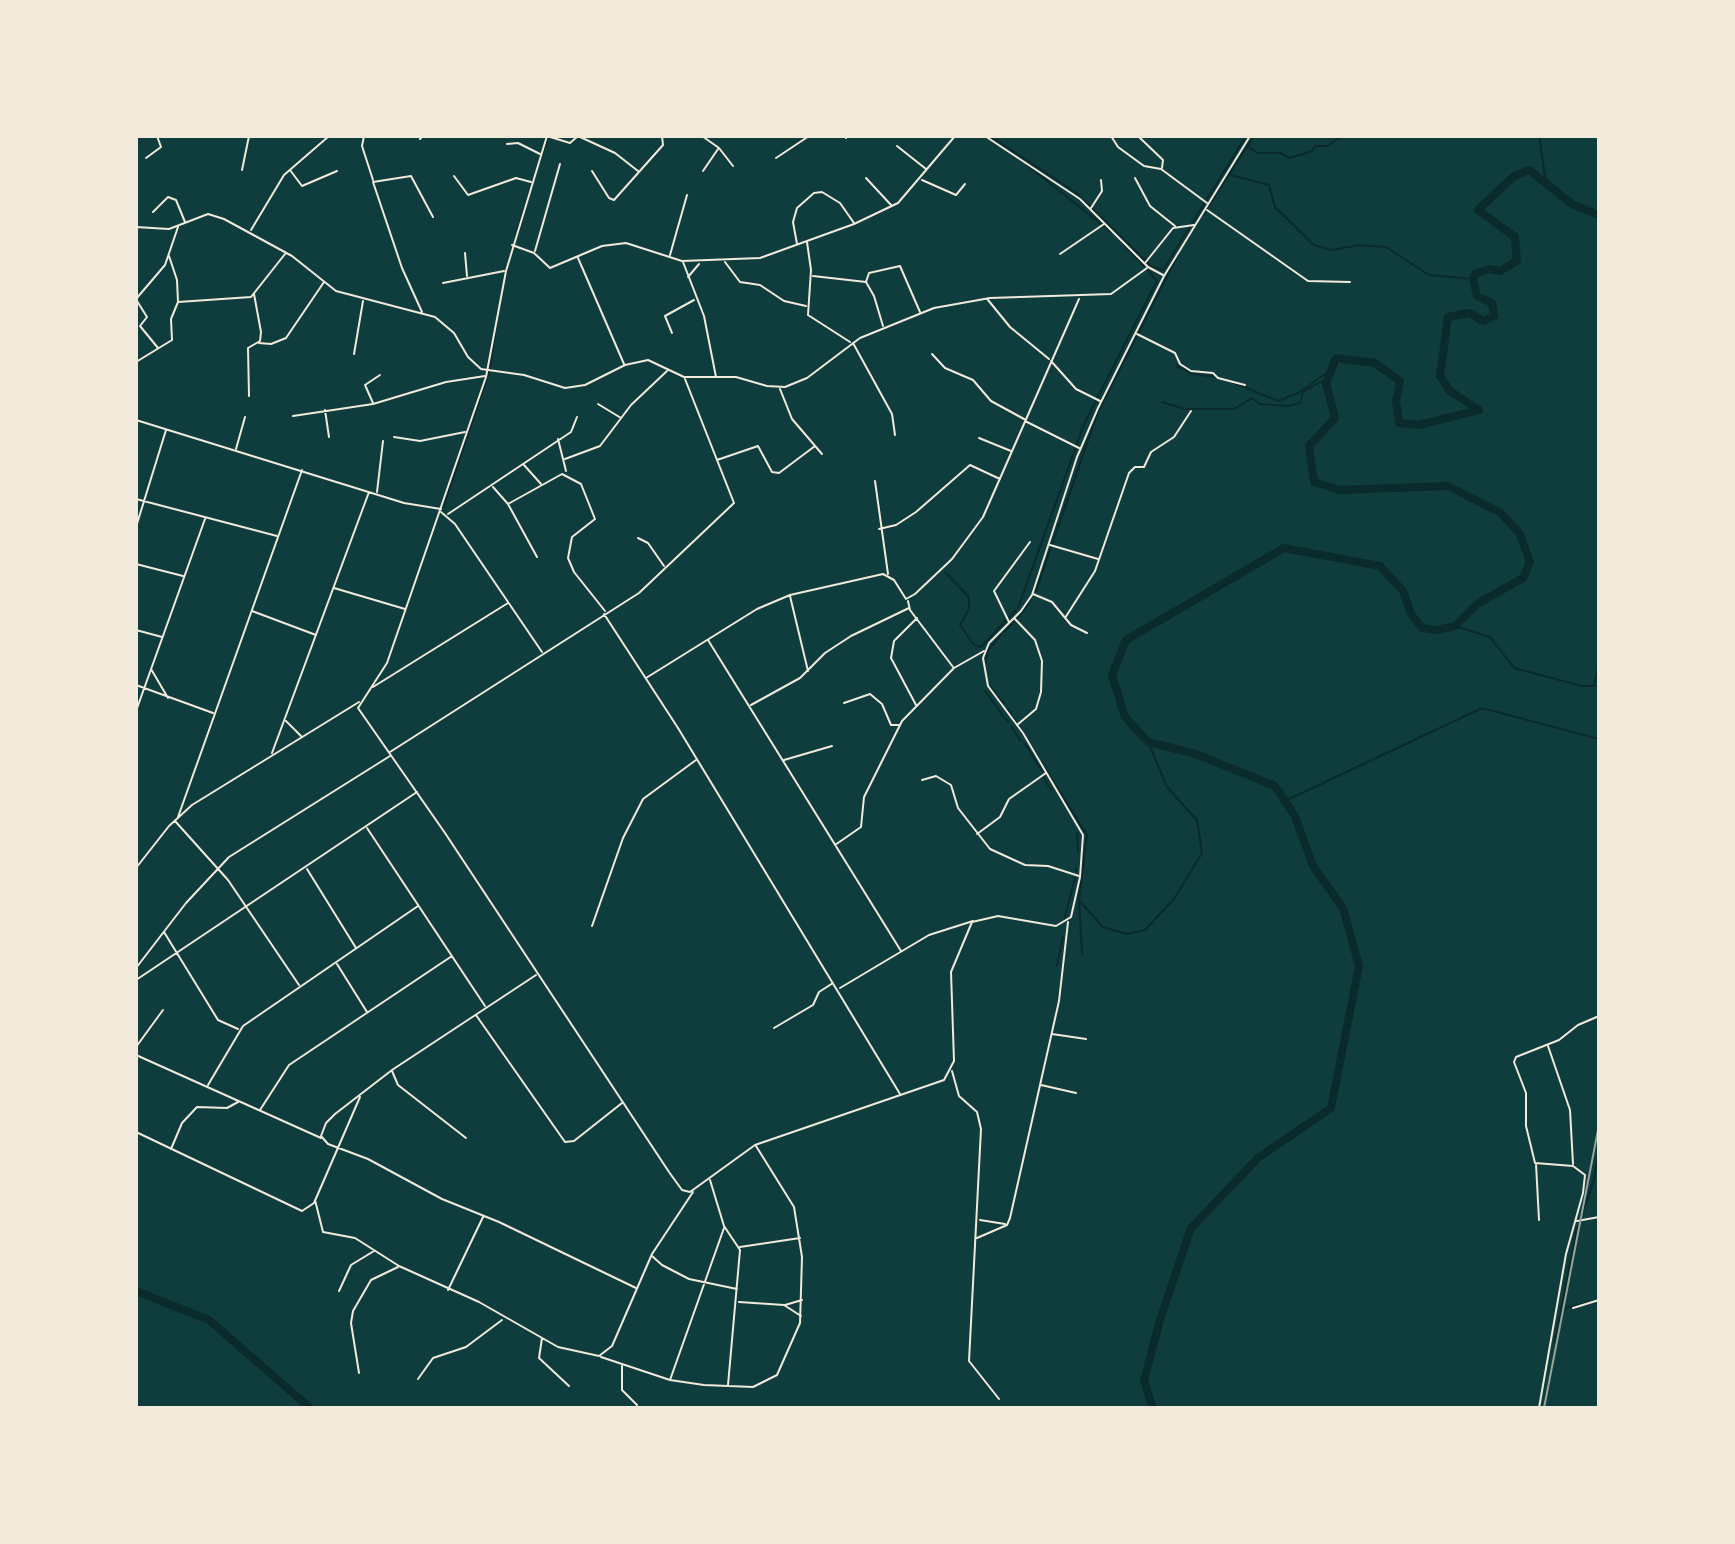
<!DOCTYPE html>
<style>
body{margin:0}
#map{position:relative;width:1735px;height:1544px;overflow:hidden;background:#0f3d3e;font-family:"Fira Sans",sans-serif}
canvas{display:block}
.frame{position:absolute;inset:0;border:138px solid #f1e9da;pointer-events:none}
</style>
<div id="map">
<canvas width="1735" height="1544"></canvas>
<div class="frame"></div>
</div>
<script>
const c = document.querySelector('canvas').getContext('2d');
c.lineJoin = 'round';
const shape = rows => new Path2D(rows.map(r => 'M' + r).join(''));
function stroke(path, color, width, dash) { c.strokeStyle = color; c.lineWidth = width; c.lineCap = dash ? 'butt' : 'round'; c.setLineDash(dash || []); c.stroke(path); }
stroke(shape([
 [990,136,1075,192,1151,266,1163,270,1246,136],
 [1539,136,1546,183],
 [1248,147,1258,153,1280,153,1290,158,1312,151,1315,146,1327,146,1342,136],
 [540,162,548,137],
 [1027,165,1110,231],
 [1231,175,1269,185,1275,207,1314,245,1332,250,1359,245,1386,247,1429,275,1473,279],
 [1203,215,1254,136],
 [515,237,530,190],
 [1123,244,1144,266],
 [1176,366,1193,374,1217,377],
 [1234,383,1278,401,1300,392,1329,371],
 [1162,402,1185,409,1234,409,1252,398,1260,404,1288,406,1300,403,1303,392,1320,382,1326,383],
 [443,508,489,372,497,322],
 [945,572,969,597,969,609,960,625,974,645,981,647,1016,610],
 [1036,591,1097,414,1180,251],
 [1018,608,1084,424,1157,281,1147,269],
 [1018,618,1031,600],
 [1455,626,1490,637,1514,668,1582,686,1599,686],
 [1004,632,1014,622],
 [985,664,988,650,1001,635],
 [1594,686,1599,664],
 [991,687,996,695],
 [985,691,1004,717],
 [998,697,1004,703],
 [1008,709,1087,835,1079,900,1082,954],
 [1006,719,1008,722],
 [1011,726,1020,740],
 [1025,744,1042,771],
 [1044,778,1051,790],
 [1285,801,1482,708,1599,739],
 [1077,833,1078,852],
 [1076,871,1076,869],
 [1079,900,1103,927,1127,934,1145,930,1174,899,1202,853,1197,820,1167,787,1148,742],
 [1064,921,1075,878],
 [1057,966,1063,936],
 [1580,1220,1593,1183,1599,1150],
 [1562,1309,1590,1302],
 [1555,1343,1577,1227]
]), '#0a2a2b', 2);
stroke(shape([
 [136,1291,209,1320,310,1408],
 [1153,1408,1144,1381,1160,1320,1191,1228,1258,1158,1331,1108,1359,966,1343,908,1313,866,1295,816,1275,786,1196,754,1148,742,1125,717,1112,675,1126,640,1284,548,1380,566,1403,591,1411,614,1422,628,1437,630,1455,626,1477,604,1523,578,1530,562,1520,534,1501,513,1448,486,1340,490,1314,482,1309,446,1335,418,1326,383,1336,358,1375,363,1400,381,1396,401,1399,423,1419,425,1479,410,1450,391,1440,376,1448,317,1469,313,1483,321,1494,316,1492,303,1477,296,1473,279,1475,274,1489,269,1500,271,1517,261,1515,237,1478,210,1513,177,1529,170,1572,204,1599,215]
]), '#0a2a2b', 8);
stroke(shape([
 [364,136,362,146,373,180],
 [547,136,570,143,578,136,615,153,638,171],
 [702,136,719,148,733,166],
 [1111,136,1118,147,1144,166,1161,169,1207,203],
 [1139,137,1163,160,1162,168],
 [846,138,847,136],
 [420,139,423,136],
 [507,144,518,143,540,154],
 [897,146,926,169],
 [146,158,161,147,157,136],
 [776,158,809,136],
 [242,170,249,136],
 [290,170,302,186,337,171],
 [592,171,609,198,614,200,663,145,662,136],
 [703,171,718,149],
 [454,176,468,195,516,178,531,182],
 [866,178,891,205],
 [1135,178,1150,206,1175,226],
 [922,180,956,195,965,184],
 [1091,208,1102,191,1101,180],
 [1207,210,1308,281,1350,282],
 [153,212,168,197,176,200,185,222],
 [136,227,169,229,208,214,224,219,292,256,336,291,435,317,454,333,468,357,481,369,524,375,565,388,585,385,625,365,648,360,684,377,736,377,767,386,785,387,807,378,860,338,934,308,990,298,1111,294,1147,268],
 [251,230,284,175,329,136],
 [807,242,811,270,808,315,850,342],
 [797,244,793,222,797,208,814,193,822,192,840,203,854,223],
 [512,245,534,253,550,268,602,246,626,243,682,261,760,258,854,224,898,203,955,136],
 [535,251,560,164],
 [465,253,467,276],
 [1060,254,1104,224],
 [670,255,687,195],
 [578,258,624,364],
 [683,262,704,316,716,377],
 [725,262,740,282,760,285,784,301,806,306],
 [1145,263,1173,228,1194,225],
 [813,276,866,282,874,296,883,326],
 [688,277,699,264],
 [866,282,869,273,900,266,920,312],
 [443,283,504,271],
 [136,299,165,265,178,227],
 [988,300,1010,327,1049,359],
 [137,301,147,317,140,326,158,348],
 [178,302,251,297,285,254],
 [422,312,402,268,373,182,411,176,433,217],
 [672,333,665,316,694,300],
 [1137,334,1175,353,1180,364,1191,371,1213,373,1218,378,1245,385],
 [259,343,271,344,286,338,324,282],
 [853,343,892,414,895,435],
 [354,354,363,301],
 [932,354,945,368,973,380,991,401,1024,419],
 [1051,361,1076,389,1100,401],
 [136,362,172,340,171,319,178,302,177,280,169,256],
 [780,389,792,419,822,454],
 [249,396,248,348,260,341,261,332,254,294],
 [373,403,365,385,380,375],
 [598,404,621,418],
 [325,410,329,437],
 [293,416,373,404,446,382,485,376],
 [136,420,404,503,441,509],
 [1025,421,1079,448],
 [394,437,420,441,465,432],
 [979,438,1011,451],
 [558,439,566,471],
 [236,449,245,417],
 [565,459,600,446,631,405,667,371],
 [717,460,758,446,772,472,779,473,815,446],
 [524,465,541,484],
 [875,481,888,574],
 [493,487,508,504,537,557],
 [377,492,383,441],
 [136,499,277,536],
 [508,504,562,474,581,484,595,519,572,537,568,558,574,572,605,611],
 [441,512,455,524,542,652],
 [448,514,571,432,577,417],
 [136,527,166,430],
 [879,529,896,525,916,512,970,465,1000,479],
 [638,538,648,543,664,566],
 [1050,545,1098,559],
 [136,564,183,576],
 [334,588,405,609],
 [1033,594,1052,602,1071,625,1087,633],
 [790,596,808,671],
 [908,601,910,610,953,667],
 [252,611,316,635],
 [604,614,678,728,900,1094],
 [1065,618,1095,571,1129,473,1135,467,1144,467,1151,452,1174,437,1191,411],
 [1015,619,1035,640,1042,661,1041,692,1036,709,1017,725],
 [1009,622,994,591,1030,542],
 [136,630,162,637],
 [708,640,901,951],
 [151,669,168,698],
 [646,678,757,609,790,595,883,574,894,580,906,599,915,594,952,559,983,517,1079,299],
 [136,685,213,713],
 [373,687,508,603],
 [844,703,870,694,882,704,891,725,899,725],
 [751,705,800,678,825,653,851,636,909,608],
 [916,705,891,658,894,641,917,618],
 [136,711,205,519],
 [286,721,301,736],
 [390,752,639,593,734,503,685,379],
 [272,753,369,492],
 [784,760,832,746],
 [922,780,936,776,951,785,958,808,990,849,1025,865,1048,866,1079,876],
 [178,817,302,470],
 [175,821,228,880,299,985],
 [367,828,485,1006],
 [977,834,1000,817,1009,799,1046,773],
 [835,845,861,827,864,797,902,721,954,668,984,651],
 [136,868,169,826,192,805,359,702],
 [307,869,356,948],
 [592,926,623,838,643,799,696,760],
 [164,932,218,1020,238,1029],
 [337,964,367,1012],
 [136,968,186,903,229,857,390,756],
 [536,975,392,1070,335,1114,326,1123,321,1136,328,1144,368,1159,442,1199,499,1222,636,1288],
 [136,980,417,792],
 [840,988,929,935,973,921],
 [476,1015,565,1142,574,1141,622,1103],
 [774,1028,813,1005,819,992,833,983],
 [1052,1034,1086,1039],
 [1548,1046,1570,1110,1573,1164],
 [136,1047,163,1010],
 [136,1055,321,1138],
 [392,1071,398,1085,466,1138],
 [952,1071,959,1096,977,1112,981,1129,969,1361,999,1399],
 [208,1085,243,1026,418,906],
 [1041,1085,1076,1093],
 [260,1110,289,1065,452,956],
 [136,1132,302,1211,314,1203,360,1097],
 [171,1149,182,1123,197,1107,227,1108,238,1102],
 [1536,1164,1539,1220],
 [710,1180,724,1226,740,1250,728,1385],
 [315,1200,323,1232,355,1238,399,1266,479,1302,558,1347,599,1356,612,1346,652,1254,693,1192],
 [980,1220,1005,1224],
 [1577,1221,1599,1217],
 [977,1238,1007,1225,1010,1218,1059,1001,1068,922],
 [740,1247,800,1238],
 [652,1256,662,1265,689,1279,737,1289],
 [448,1290,483,1217],
 [339,1291,351,1265,374,1251],
 [739,1302,784,1305,801,1316],
 [785,1305,802,1300],
 [1573,1308,1599,1300],
 [542,1338,539,1358,569,1386],
 [601,1357,670,1380,704,1385,753,1387,777,1375,800,1323,802,1257,794,1207,756,1146],
 [622,1366,622,1390,637,1405],
 [359,1373,351,1323,353,1311,371,1280,398,1267],
 [418,1379,433,1358,466,1347,502,1320],
 [670,1380,724,1228],
 [1539,1408,1566,1254,1583,1193,1585,1175,1573,1166,1535,1163,1526,1126,1526,1093,1514,1062,1516,1057,1559,1040,1578,1025,1599,1016]
]), '#f1e9da', 2);
stroke(shape([
 [547,136,506,271,486,377,387,663,358,708,445,833,669,1172,682,1190,690,1192,755,1145,944,1080,954,1061,951,972,972,922,998,916,1056,926,1071,917,1080,877,1083,835,1023,733,988,686,983,658,989,643,1021,611,1032,595,1077,457,1098,408,1164,276,1250,136],
 [985,136,1080,199,1148,267,1163,275]
]), '#f1e9da', 2);
stroke(shape([
 [1544,1408,1599,1125]
]), '#97a49c', 2);
</script>
